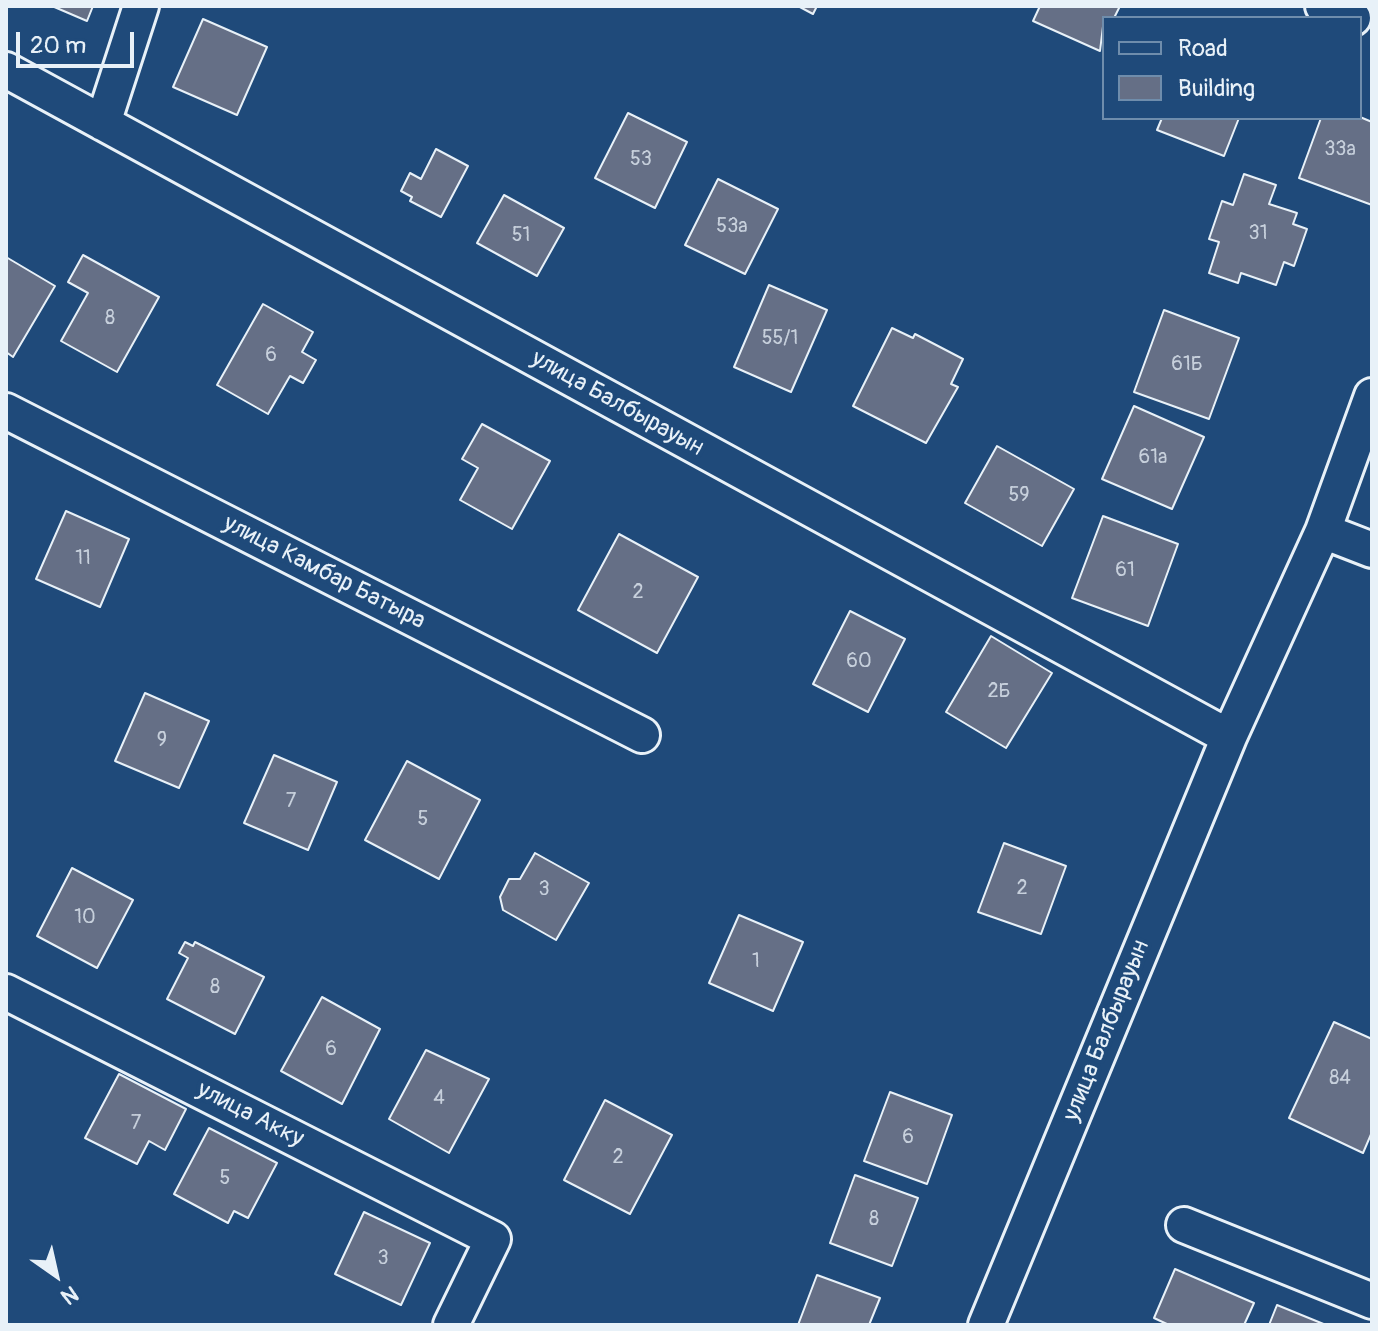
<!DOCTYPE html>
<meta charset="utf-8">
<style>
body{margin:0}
#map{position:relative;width:1378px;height:1331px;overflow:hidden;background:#1f4a7a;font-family:Pangolin,sans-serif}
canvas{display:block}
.frame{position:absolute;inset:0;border:8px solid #e8f1f8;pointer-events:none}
.legend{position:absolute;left:1102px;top:16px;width:260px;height:104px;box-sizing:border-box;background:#1f4a7a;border:2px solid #6f8dac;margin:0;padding:10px 14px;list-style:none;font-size:24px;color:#e8f1f8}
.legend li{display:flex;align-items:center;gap:16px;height:40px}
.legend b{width:40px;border:2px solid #6f8dac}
.north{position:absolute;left:16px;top:1235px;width:80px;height:80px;-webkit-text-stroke:6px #1f4a7a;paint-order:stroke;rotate:146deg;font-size:22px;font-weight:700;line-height:32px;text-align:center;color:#e8f1f8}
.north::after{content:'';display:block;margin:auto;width:28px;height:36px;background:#e8f1f8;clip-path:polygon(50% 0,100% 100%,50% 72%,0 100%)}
.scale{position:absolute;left:16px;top:32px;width:118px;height:36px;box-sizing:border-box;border:4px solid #e8f1f8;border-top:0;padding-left:10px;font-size:24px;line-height:28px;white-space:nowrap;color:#e8f1f8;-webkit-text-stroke:6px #1f4a7a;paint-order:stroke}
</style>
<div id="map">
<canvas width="1378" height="1331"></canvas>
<div class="frame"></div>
<ul class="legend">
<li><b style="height:10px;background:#1f4a7a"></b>Road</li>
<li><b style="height:22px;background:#656f86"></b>Building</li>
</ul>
<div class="north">N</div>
<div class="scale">20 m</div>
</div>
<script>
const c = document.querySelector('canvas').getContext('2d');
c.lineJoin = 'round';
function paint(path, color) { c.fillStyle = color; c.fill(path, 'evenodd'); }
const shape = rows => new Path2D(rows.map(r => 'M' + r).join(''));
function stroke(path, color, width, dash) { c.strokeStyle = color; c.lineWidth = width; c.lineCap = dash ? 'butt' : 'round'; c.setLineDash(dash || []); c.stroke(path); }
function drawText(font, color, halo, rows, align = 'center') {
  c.font = font + ' Pangolin,sans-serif'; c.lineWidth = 8; c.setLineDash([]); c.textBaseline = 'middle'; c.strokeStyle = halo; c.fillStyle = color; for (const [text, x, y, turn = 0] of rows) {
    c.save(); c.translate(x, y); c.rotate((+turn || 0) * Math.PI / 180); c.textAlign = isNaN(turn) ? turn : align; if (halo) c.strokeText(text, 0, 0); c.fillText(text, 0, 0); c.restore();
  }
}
const building = shape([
 [52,6,93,6,87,21,52,6],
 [798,6,817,6,813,14,798,6],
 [1040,6,1120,6,1114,18,1104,18,1100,51,1033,21,1040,6],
 [203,19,267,47,237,115,173,87,203,19],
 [628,113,687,142,655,208,595,178,628,113],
 [1360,117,1372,122,1372,205,1299,178,1321,118,1360,117],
 [1162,118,1239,118,1224,156,1157,130,1162,118],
 [436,149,468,166,441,217,410,201,412,197,401,191,410,173,421,179,436,149],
 [1244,174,1276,185,1269,204,1297,213,1293,224,1307,229,1294,266,1284,262,1276,285,1241,273,1238,283,1209,273,1219,242,1209,239,1222,201,1233,205,1244,174],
 [718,179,778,209,745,274,685,245,718,179],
 [504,195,564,228,537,276,477,243,504,195],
 [83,255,159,297,117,372,61,341,88,293,68,282,83,255],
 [6,257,55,286,13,357,6,352,6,257],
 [769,285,827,310,791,392,734,367,769,285],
 [263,304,313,332,302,352,316,360,303,383,290,376,268,414,217,385,263,304],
 [1164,310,1239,338,1209,419,1134,392,1164,310],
 [892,328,913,338,915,334,963,359,951,384,958,387,926,443,853,406,892,328],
 [1134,406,1204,437,1172,509,1102,479,1134,406],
 [482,424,550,461,512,529,460,500,478,468,462,459,482,424],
 [997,446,1074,489,1042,546,965,503,997,446],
 [66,511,129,539,100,607,36,579,66,511],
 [1103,516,1178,544,1148,626,1072,598,1103,516],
 [619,534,698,577,657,653,578,610,619,534],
 [850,611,905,639,868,712,813,684,850,611],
 [991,636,1052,673,1006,748,946,712,991,636],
 [145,693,209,721,179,788,115,761,145,693],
 [274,755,337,782,308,850,244,823,274,755],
 [407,761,480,800,439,879,365,840,407,761],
 [1004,843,1066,866,1041,934,978,912,1004,843],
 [535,853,589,883,556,940,503,910,500,897,509,879,520,879,535,853],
 [72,868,133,900,97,968,37,936,72,868],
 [739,915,803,942,773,1011,709,983,739,915],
 [185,942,193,946,195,942,264,977,235,1034,167,999,188,958,179,953,185,942],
 [322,997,380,1029,342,1104,281,1071,322,997],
 [1334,1022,1372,1039,1372,1132,1363,1153,1289,1118,1334,1022],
 [426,1050,489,1079,449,1153,389,1119,426,1050],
 [119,1074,186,1109,165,1150,149,1141,137,1164,85,1138,119,1074],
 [890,1092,952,1115,927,1184,864,1161,890,1092],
 [605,1100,672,1135,630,1214,564,1180,605,1100],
 [209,1128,277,1163,248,1218,234,1211,228,1223,174,1194,209,1128],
 [855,1175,918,1198,892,1266,830,1243,855,1175],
 [364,1212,430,1243,401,1305,335,1274,364,1212],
 [1175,1269,1254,1303,1244,1325,1169,1325,1154,1318,1175,1269],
 [817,1275,880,1298,869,1325,798,1325,817,1275],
 [1277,1305,1326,1325,1269,1325,1277,1305]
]);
paint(building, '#656f86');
stroke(building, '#e8f1f8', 2);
const street = shape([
 [1323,6,1353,18],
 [6,70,1229,737],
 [103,123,141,6],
 [6,411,642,735],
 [1323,531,1372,550],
 [6,992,493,1239,451,1325],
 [1184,1225,1372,1301],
 [986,1325,1229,737,1323,531,1372,396]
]);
stroke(street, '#e8f1f8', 40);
stroke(street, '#1f4a7a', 34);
drawText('20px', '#c7d0dc', null, [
 ["33а",1340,150],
 ["53",641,160],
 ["53а",732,227],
 ["31",1258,234],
 ["51",521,236],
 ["8",110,319],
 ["55/1",780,339],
 ["6",271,356],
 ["61Б",1187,365],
 ["61а",1153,458],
 ["59",1019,496],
 ["11",83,559],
 ["61",1125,571],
 ["2",638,593],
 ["60",859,662],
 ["2Б",999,692],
 ["9",162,741],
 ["7",291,802],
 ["5",423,820],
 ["2",1022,889],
 ["3",544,890],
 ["10",85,918],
 ["1",756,962],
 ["8",215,988],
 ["6",331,1050],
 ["84",1340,1079],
 ["4",439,1099],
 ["7",136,1124],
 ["6",908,1138],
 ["2",618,1158],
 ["5",225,1179],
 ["8",874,1220],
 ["3",383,1259]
]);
drawText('24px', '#e8f1f8', '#1f4a7a', [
 ["улица Балбырауын",617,404,29],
 ["улица Камбар Батыра",324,573,27],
 ["улица Балбырауын",1107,1031,-68],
 ["улица Акку",250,1115,27]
]);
</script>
